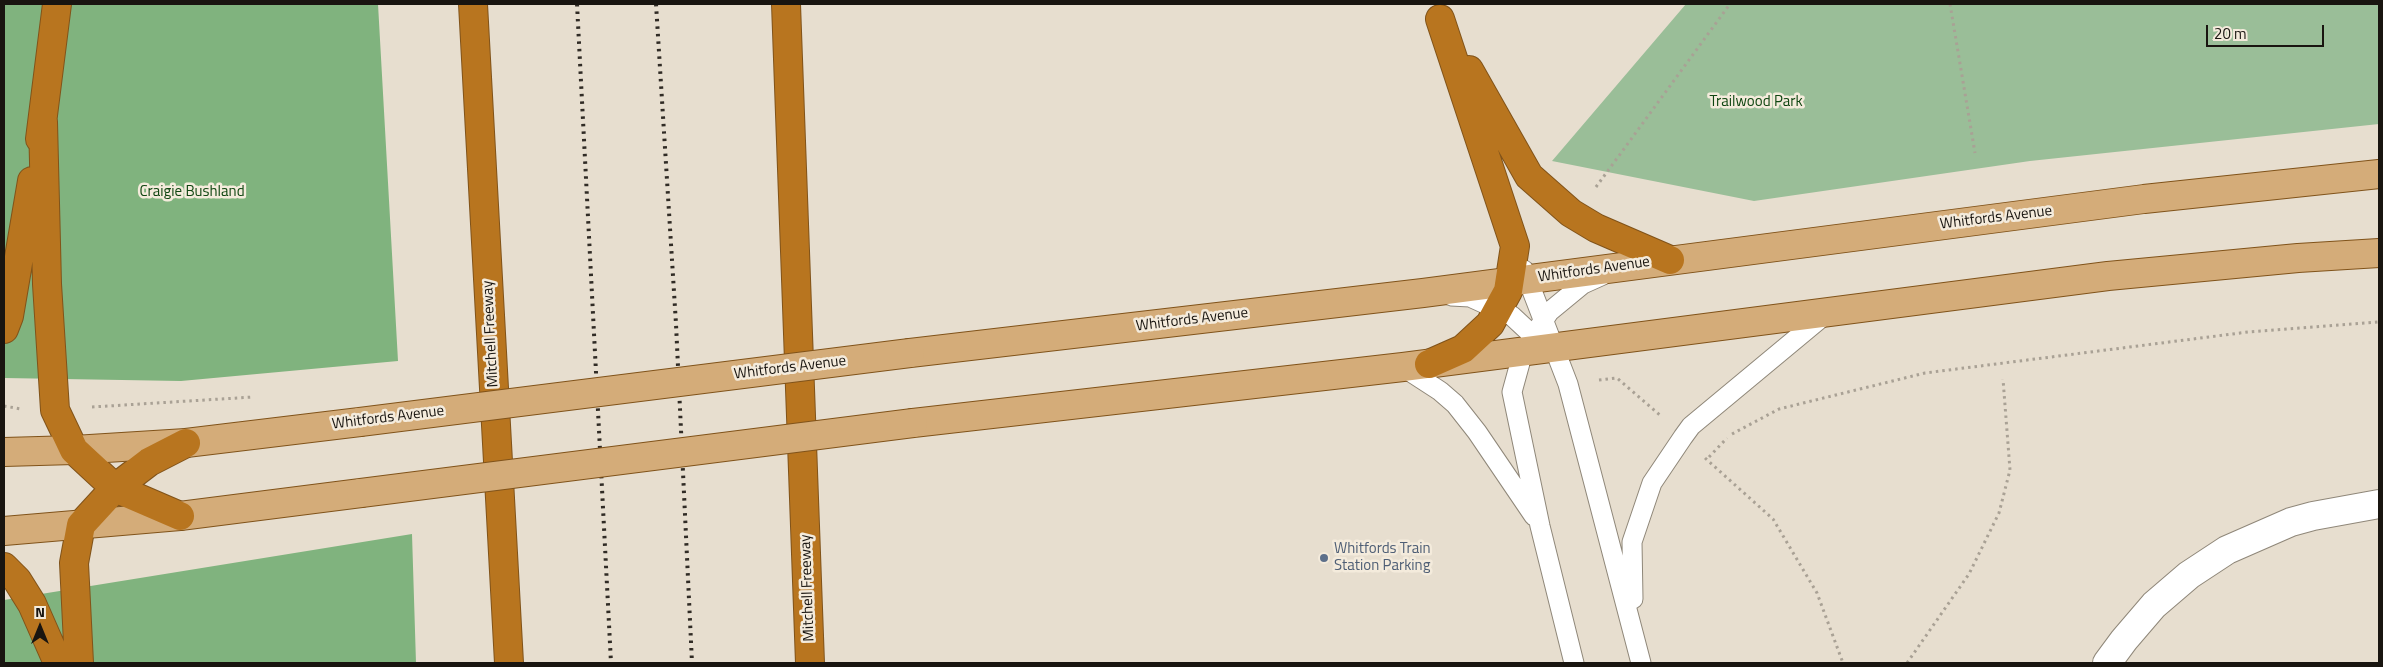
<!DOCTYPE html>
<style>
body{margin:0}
#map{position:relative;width:2383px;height:667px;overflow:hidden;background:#e7decf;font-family:"Titillium Web",sans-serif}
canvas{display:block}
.frame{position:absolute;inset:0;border:5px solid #191510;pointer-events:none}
.north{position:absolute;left:15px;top:602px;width:50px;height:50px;-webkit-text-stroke:4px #f4ebdc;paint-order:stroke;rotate:0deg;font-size:14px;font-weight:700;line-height:20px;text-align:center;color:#191510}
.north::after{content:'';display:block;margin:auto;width:18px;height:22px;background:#191510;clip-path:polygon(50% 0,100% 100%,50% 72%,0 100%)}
.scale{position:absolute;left:2206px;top:25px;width:118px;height:22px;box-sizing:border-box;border:2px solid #191510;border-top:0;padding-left:6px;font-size:15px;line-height:18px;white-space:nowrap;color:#191510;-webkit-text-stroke:4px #f4ebdc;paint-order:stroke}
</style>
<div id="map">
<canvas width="2383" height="667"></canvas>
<div class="frame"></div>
<div class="north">N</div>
<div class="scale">20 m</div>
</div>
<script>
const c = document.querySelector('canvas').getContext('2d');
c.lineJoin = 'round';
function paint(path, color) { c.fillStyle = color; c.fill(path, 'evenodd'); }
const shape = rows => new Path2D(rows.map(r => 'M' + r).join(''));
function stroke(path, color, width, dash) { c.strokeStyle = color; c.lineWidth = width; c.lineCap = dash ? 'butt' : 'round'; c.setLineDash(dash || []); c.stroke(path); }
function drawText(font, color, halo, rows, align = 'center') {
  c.font = font + ' "Titillium Web",sans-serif'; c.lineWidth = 5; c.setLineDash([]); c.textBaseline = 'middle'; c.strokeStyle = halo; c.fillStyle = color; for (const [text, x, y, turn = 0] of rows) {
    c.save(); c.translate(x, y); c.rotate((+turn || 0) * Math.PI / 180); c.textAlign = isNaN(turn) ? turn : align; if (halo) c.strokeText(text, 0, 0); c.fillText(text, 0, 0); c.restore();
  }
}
paint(shape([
 [1686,4,2379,4,2379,124,2030,161,1754,201,1552,161]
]), '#9abe98');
paint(shape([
 [4,4,378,4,398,361,181,381,4,378],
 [412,534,416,663,4,663,4,600]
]), '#80b37e');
const service = shape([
 [1524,270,1568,384,1641,663],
 [1451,296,1470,297,1512,316,1541,343],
 [1403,367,1440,391,1455,404,1477,432,1534,516],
 [1633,599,1632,542,1652,483,1683,437,1691,426,1827,313],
 [1574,663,1540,526,1512,392,1523,352,1549,312,1583,284,1603,275]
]);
const minor = shape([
 [2107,663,2124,640,2154,605,2189,575,2227,550,2291,522,2313,516,2379,504]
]);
const primary = shape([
 [910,353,1423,293,2144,199,2379,174],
 [913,423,1403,367,2108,276,2298,258,2379,253],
 [4,452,74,450,186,443,360,422],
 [4,531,180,516,361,493]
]);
const motorway = shape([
 [473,4,509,663],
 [786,4,810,663],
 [1469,70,1529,176,1571,213,1596,228,1670,260],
 [43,122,47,284,55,410,74,450,115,488,180,516],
 [40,139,57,4],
 [4,329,9,316,32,181],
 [1429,364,1463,349,1490,324,1508,291,1515,246,1440,19],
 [4,567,17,580,32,604,58,663],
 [79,663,74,563,81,525,115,488,149,462,186,443]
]);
stroke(service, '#8f8779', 21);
stroke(minor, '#8f8779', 30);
stroke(primary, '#80531a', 30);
stroke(motorway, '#80531a', 30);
stroke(shape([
 [1950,4,1975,153],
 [1596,187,1730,4],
 [1599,380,1617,378,1661,416],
 [4,406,21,409],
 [92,407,253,397],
 [1732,434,1779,409,1925,373,2248,332,2379,322],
 [1709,457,1727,438],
 [1705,458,1773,519,1817,593,1843,663],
 [1907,663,1969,574,1999,513,2010,470,2003,379]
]), '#a9a195', 3, [2.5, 4]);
stroke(service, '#fff', 19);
stroke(minor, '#fff', 28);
stroke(primary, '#d4ac79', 28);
stroke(motorway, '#b8751f', 28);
stroke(shape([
 [577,4,611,663],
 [656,4,676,324,692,663]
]), '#302b25', 4, [2.5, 5]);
const primaryBridge = shape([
 [360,422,910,353],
 [361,493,913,423]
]);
stroke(primaryBridge, '#80531a', 30, []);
stroke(primaryBridge, '#d4ac79', 28);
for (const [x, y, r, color] of [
 [1324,558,5,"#5c6f8a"]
]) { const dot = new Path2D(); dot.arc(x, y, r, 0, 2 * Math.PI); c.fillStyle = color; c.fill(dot); stroke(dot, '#f4ebdc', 2); }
drawText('15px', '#0f4611', '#f4ebdc', [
 ["Trailwood Park",1756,102],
 ["Craigie Bushland",192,192]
]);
drawText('15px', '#191510', '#f4ebdc', [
 ["Whitfords Avenue",1996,218,-7],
 ["Whitfords Avenue",1594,270,-8],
 ["Whitfords Avenue",1192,320,-7],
 ["Mitchell Freeway",491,334,-93],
 ["Whitfords Avenue",790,368,-7],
 ["Whitfords Avenue",388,418,-7],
 ["Mitchell Freeway",808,588,-92]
]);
drawText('15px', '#4e5e75', '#f4ebdc', [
 ["Whitfords Train",1334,549],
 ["Station Parking",1334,566]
], 'left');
</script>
